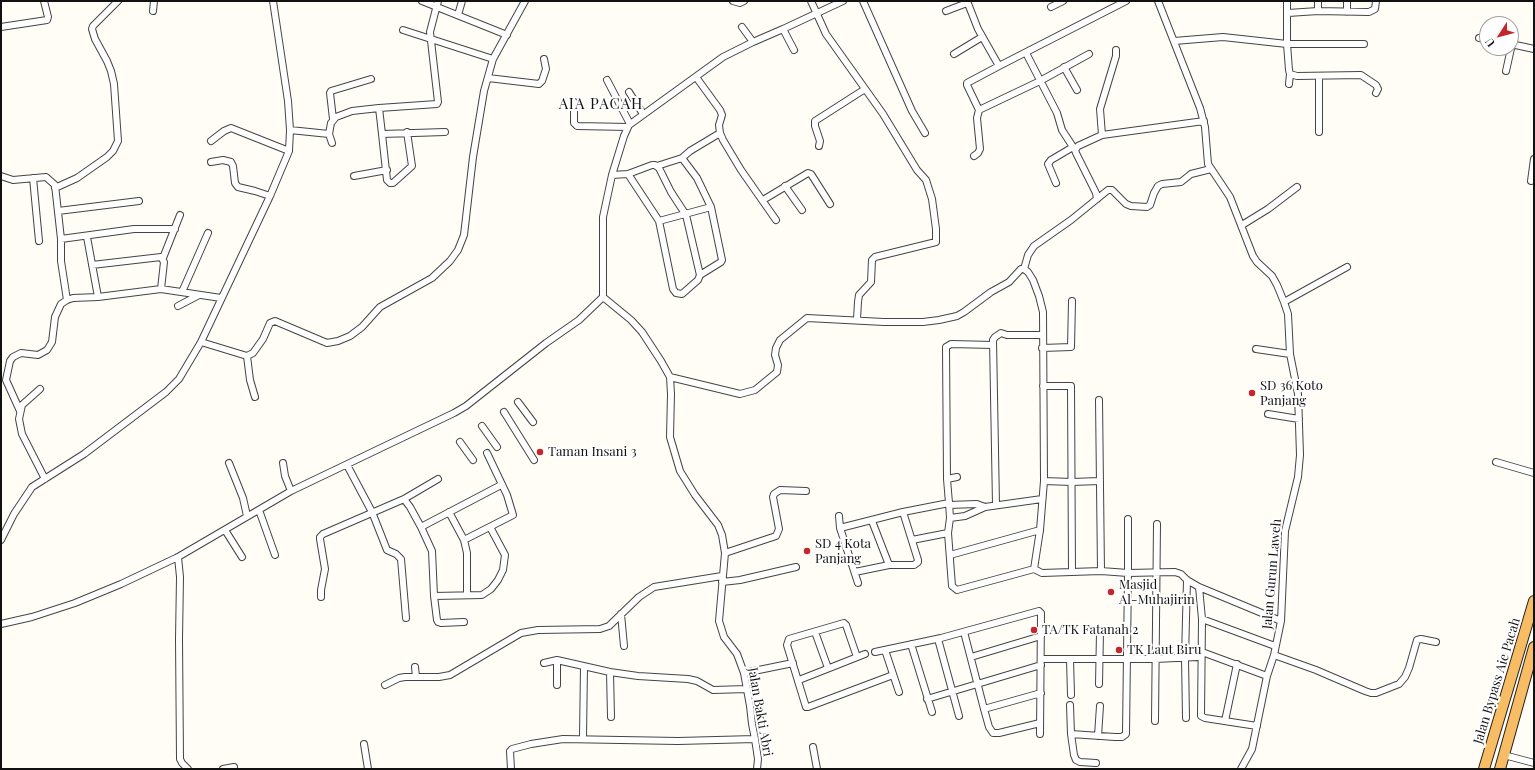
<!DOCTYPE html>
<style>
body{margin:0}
#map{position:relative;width:1535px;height:770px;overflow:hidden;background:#fffdf5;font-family:"Playfair Display",serif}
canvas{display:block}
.frame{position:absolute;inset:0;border:2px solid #111;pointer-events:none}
.north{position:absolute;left:1479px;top:16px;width:40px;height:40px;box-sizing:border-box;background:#fff;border:1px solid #a0a0a0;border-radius:50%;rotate:234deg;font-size:11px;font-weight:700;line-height:16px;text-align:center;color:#111}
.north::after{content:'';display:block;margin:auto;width:14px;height:18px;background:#c4262e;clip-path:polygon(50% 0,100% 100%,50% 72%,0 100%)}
</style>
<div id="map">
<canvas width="1535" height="770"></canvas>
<div class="frame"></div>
<div class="north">U</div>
</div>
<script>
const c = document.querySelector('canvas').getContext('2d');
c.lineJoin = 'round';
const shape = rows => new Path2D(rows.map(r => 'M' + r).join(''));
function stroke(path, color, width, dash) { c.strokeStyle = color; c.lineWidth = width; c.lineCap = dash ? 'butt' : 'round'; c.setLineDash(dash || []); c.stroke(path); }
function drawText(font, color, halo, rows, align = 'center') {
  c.font = font + ' "Playfair Display",serif'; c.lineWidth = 4; c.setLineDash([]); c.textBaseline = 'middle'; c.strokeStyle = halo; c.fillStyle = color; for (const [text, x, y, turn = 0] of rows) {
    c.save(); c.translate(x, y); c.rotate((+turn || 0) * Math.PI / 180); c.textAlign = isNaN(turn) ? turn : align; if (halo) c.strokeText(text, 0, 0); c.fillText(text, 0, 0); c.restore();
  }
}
const minor = shape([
 [422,1,507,35],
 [438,1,430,32,438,102,437,104,379,108,382,134,445,132],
 [733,1,740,3,744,1],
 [811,1,826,34,883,114,917,170,926,180,932,199,936,229,936,242,875,257,872,260,871,282,859,295,858,302,857,319],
 [863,1,912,111,925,133],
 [967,1,978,29,999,66,1126,1],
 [1158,1,1200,108,1205,127,1208,164,1230,197,1253,256,1257,262,1272,276,1277,285,1284,302,1288,314,1290,354,1298,394,1300,455,1298,477,1285,531,1281,621,1274,655,1267,676,1252,749,1241,769],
 [1287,1,1287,44,1289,70,1290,74,1297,76,1361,75,1376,85,1378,89,1376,93],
 [1347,1,1347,12],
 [1051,7,1063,1],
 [153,11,154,1],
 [946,11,967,3],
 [1318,11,1318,1],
 [1288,13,1318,11,1369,12,1375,9,1376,1],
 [458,15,462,1],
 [1,27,47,20,48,17,44,1],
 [742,27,753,42],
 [783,29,794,50],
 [403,30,493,59],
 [1479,38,1487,39],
 [1174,41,1223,37,1287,44,1364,44],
 [1511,44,1534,49],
 [1026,53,1057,113,1062,130,1075,150],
 [954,54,982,37],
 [1064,67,1077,90],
 [1506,71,1512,44],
 [696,77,720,110,722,115,719,125,720,133,723,140,741,170,776,220],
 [488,78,539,84,542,81,546,69,544,59],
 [607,80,630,124],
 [1289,84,1290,74],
 [629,92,643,114],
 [574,102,574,123,577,126,628,127],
 [979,110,967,85,967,83,999,66],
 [333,119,330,93,331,91,371,79],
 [290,130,329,134,331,123,336,117,352,111,379,108],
 [1319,132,1319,76],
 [329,134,332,143],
 [382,134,387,180,390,183,393,183,412,166,407,132],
 [1102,135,1100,109,1116,56,1116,50],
 [211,141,224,131,231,128,289,151],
 [819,146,820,141,815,126,815,121,865,89],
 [974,156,978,153,980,149,977,118,979,110,1040,81,1089,54],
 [211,162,223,160,231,162,233,166,235,183,238,187,255,191,270,196],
 [657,166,682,158,690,151,720,133],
 [628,174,659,221,711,207],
 [612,175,628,174,652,165,655,165,659,168,671,192,686,215,700,275],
 [1,176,13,180,46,177,55,185,61,239,61,261,67,300],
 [354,176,387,170],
 [33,178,39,241],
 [1531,181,1534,159],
 [1056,183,1048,164,1051,160,1073,147],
 [785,186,802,210],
 [55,188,77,178,107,157,113,151,118,141,114,84,111,71,107,61,95,39,92,29,93,26,118,1],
 [1097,199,1096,193,1076,153,1075,150,1078,146,1102,135,1204,121],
 [763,200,808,173,811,174,830,204],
 [58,211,139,201],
 [659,221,673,289,676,293,682,294,698,280,700,275,721,262,722,260,711,207,697,178,682,158],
 [1242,225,1268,209,1297,187],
 [87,237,98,297],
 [61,239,134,229,175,229],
 [163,258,180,215],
 [92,265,161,257,164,262,161,289],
 [1024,269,1028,255,1034,246,1071,220,1108,190,1112,190,1126,204,1131,206,1147,207,1150,205,1154,193,1158,186,1162,184,1181,182,1191,174,1211,169],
 [182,292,208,233],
 [603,297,631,320,642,332,661,361,670,377,671,394,670,437,680,471,695,495,718,525,722,535,725,553,719,621,724,637,737,654,744,673,750,706,752,724,755,739,758,759,757,769],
 [1284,302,1347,267],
 [178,306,199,295],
 [201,342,247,356,253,353,263,339,270,323,275,321,327,343,338,341,350,336,362,327,380,307,432,278,450,261,458,250,464,235,473,157,484,91,493,59,525,1],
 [1042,348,1071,347,1072,301],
 [1256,349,1290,354],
 [247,356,250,380,255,397],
 [670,377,740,394,755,390,777,372,778,365,775,355,776,348,780,340,807,318,884,322,923,322,939,320,957,316,964,312,991,292,1009,282,1021,269,1024,269,1028,272,1033,280,1039,296,1043,312,1044,481,1040,530,1034,569],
 [1043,386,1071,386,1072,572],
 [40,389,22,405,19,419,22,434,45,479],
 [1099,400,1101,571],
 [518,402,533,422],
 [20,411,6,380,10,361,13,357,21,353,38,355,47,350,52,342,55,317,61,304,67,300,73,298,98,297,161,289,221,298],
 [504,412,534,460],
 [1268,414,1299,419],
 [482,426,497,447],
 [460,442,473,460],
 [1496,462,1534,473],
 [229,463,243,498,247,516],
 [283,463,285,476,291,491],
 [347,465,372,512,387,550,396,554,401,559,406,618],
 [947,479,946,347,951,344,993,345],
 [1044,481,1072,482,1099,481],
 [404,499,438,479],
 [949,503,947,479,957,477],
 [949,505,977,504,985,507,1042,499],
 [996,505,993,340,995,337,1001,333,1007,335,1042,335],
 [259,510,275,555],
 [449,512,464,540,467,553,467,595],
 [839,516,840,528,858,583],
 [950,518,965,516,985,507],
 [1128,519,1128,573,1175,572,1181,574,1187,580,1199,587,1281,621],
 [421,527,432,551,434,596,437,620,438,622,441,623,464,622],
 [840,528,903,512,949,503,950,518,948,533,952,586,957,590,1034,569,1042,573,1101,571,1128,573,1126,734,1122,737,1115,737,1071,734,1070,705],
 [225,530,242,557],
 [1,540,14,514,32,487,84,454,166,392,179,379,201,342,270,196,289,151,290,130,288,101,273,1],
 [464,540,513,515,507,495,487,453],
 [912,540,948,533],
 [725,553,776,536,779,529,773,497,774,494,780,490,806,491],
 [950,555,1040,530],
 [178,557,180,577,179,639,180,759,182,763,188,769],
 [889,565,914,565,918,562,918,560,903,512],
 [855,572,889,565,872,521],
 [722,582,740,580,796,567],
 [1199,587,1202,619,1201,716,1205,718,1257,726],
 [434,596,482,595,491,589,498,580,503,570,505,555,490,527],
 [321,597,321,590,325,569,320,539,320,537,323,534,404,499,410,507,421,527,501,485],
 [621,614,624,646],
 [1202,619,1275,646],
 [1,624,32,617,75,603,121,584,178,557,291,491,454,413,466,406,546,343,579,320,603,297,603,217,612,175,624,136,629,125,723,57,753,42,783,29,843,1],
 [815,632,828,668],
 [964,632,984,709,989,727,993,733,999,733,1040,723],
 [938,639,959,716],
 [911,644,932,712],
 [885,650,899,692],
 [875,652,941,638,1039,611,1041,613,1040,734],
 [1274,655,1316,670,1365,691,1371,693,1376,693,1399,684,1405,677,1409,668,1417,640,1421,639,1436,642],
 [857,657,846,625,844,623,789,639,787,645,806,707,808,707,893,675],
 [971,657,1041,636],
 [1041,659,1155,659,1198,657,1202,652,1267,676],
 [1070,659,1071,695],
 [544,663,557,660,610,672,638,676,688,679,697,681,713,690,747,689],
 [415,667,416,677],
 [610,672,611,717],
 [744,673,793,663],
 [799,680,865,654],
 [1099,684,1100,632],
 [385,685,399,678,405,677,439,677,450,675,521,633,538,630,600,629,609,626,639,597,654,587,722,576],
 [557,685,557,660],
 [927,699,1041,665],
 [984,709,1041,693],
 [1186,718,1185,658,1187,580],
 [1155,721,1157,524],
 [1225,721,1237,664],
 [1071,734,1074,755,1076,760,1080,762,1096,763],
 [1098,736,1100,706],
 [583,738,584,666],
 [364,744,368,769],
 [813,747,817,769],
 [1504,755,1534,763],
 [223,769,234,767],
 [511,769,510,751,512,749,531,744,563,739,678,741,755,739]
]);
const trunk = shape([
 [1484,769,1534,601],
 [1500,769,1534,647]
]);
stroke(minor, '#444', 8);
stroke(trunk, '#222', 12);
stroke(minor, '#fff', 6);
stroke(trunk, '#f7bc64', 10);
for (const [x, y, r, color] of [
 [1252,393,4,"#c4262e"],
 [540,452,4,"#c4262e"],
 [807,551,4,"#c4262e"],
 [1111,592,4,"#c4262e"],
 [1034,630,4,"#c4262e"],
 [1119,650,4,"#c4262e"]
]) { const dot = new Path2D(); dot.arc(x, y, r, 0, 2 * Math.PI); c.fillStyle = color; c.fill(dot); stroke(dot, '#fff', 1.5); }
drawText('13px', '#111', '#fff', [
 ["SD 36 Koto",1260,386],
 ["Panjang",1260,401],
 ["Taman Insani 3",548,452],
 ["SD 4 Kota",815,544],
 ["Panjang",815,559],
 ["Masjid",1119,585],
 ["Al-Muhajirin",1119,600],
 ["TA/TK Fatanah 2",1042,630],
 ["TK Laut Biru",1127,650]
], 'left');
drawText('13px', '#111', '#fff', [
 ["Jalan Gurun Laweh",1272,574,-85],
 ["Jalan Bypass Aie Pacah",1497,681,-73],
 ["Jalan Bakti Abri",760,712,80]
]);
c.letterSpacing = '1px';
drawText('15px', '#111', '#fff', [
 ["AIA PACAH",601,104]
]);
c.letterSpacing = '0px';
</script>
